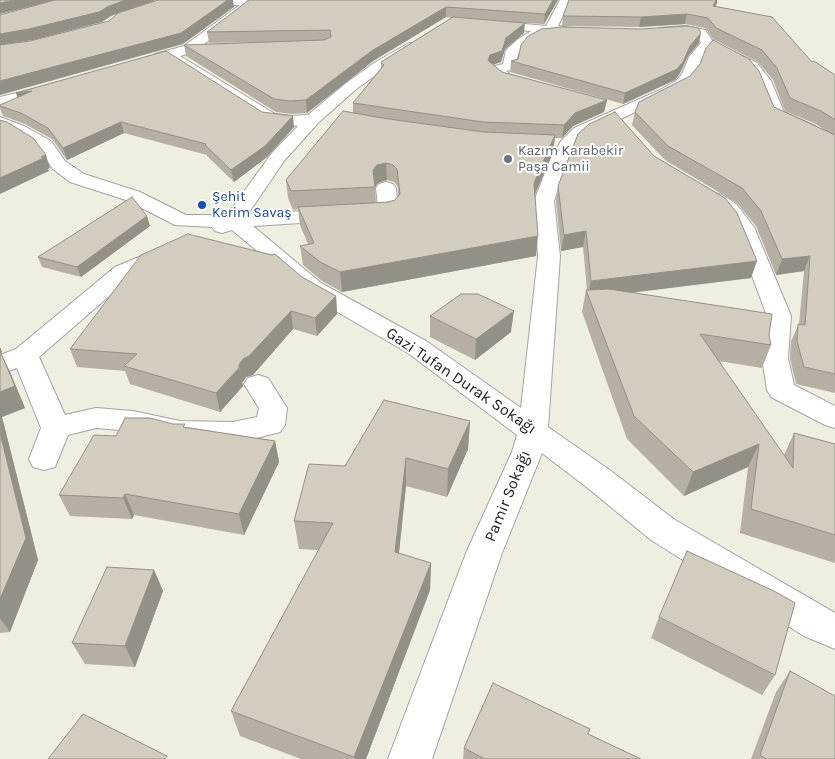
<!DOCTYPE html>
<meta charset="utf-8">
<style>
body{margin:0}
canvas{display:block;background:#efefe1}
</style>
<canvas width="835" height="759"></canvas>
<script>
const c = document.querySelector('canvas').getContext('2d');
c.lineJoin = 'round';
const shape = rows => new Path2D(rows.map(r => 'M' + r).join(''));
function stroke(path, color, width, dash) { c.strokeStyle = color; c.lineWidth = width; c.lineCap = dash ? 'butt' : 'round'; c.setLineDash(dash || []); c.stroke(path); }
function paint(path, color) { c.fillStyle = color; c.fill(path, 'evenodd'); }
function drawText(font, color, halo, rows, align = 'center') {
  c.font = font + ' Karla,sans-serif'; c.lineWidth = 4; c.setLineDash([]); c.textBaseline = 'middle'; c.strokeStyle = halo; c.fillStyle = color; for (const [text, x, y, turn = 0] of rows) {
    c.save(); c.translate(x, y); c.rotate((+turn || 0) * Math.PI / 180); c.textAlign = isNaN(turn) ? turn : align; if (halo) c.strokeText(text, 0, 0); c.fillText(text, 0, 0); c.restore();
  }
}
const minor = shape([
 [192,0,247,0,250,4,252,6,250,8,194,52,180,56,275,114,291,116,308,115,345,84,374,63,409,43,419,43,420,46,419,49,384,69,355,90,318,123,284,161,248,214,378,207,376,188,379,184,386,182,393,184,396,188,398,213,395,217,253,226,321,283,426,341,521,408,538,256,534,201,550,160,561,141,574,128,660,90,676,81,682,74,689,57,701,43,697,36,685,34,663,35,657,31,659,28,685,26,705,30,714,43,702,58,696,75,686,87,586,136,574,147,568,160,554,201,560,256,548,427,611,471,675,520,835,613,835,649,804,636,651,540,589,489,542,453,502,553,432,759,388,759,466,553,512,452,517,435,408,353,305,293,273,264,232,230,222,233,215,231,212,227,175,225,126,200,70,182,53,169,39,149,12,132,0,128,0,117,24,126,51,141,65,161,84,174,140,192,186,215,227,215,272,153,298,126,265,121,167,59,155,60,153,57,155,54,184,46,240,5,196,5,192,4,192,0],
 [560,0,570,0,558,26,582,30,584,33,582,36,562,35,539,37,525,46,518,54,515,69,506,71,512,76,532,81,534,84,532,87,527,88,502,82,489,70,491,67,503,64,506,50,517,40,531,31,487,27,483,26,481,23,483,20,546,26,560,0],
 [734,52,757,63,771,81,784,112,815,126,835,139,835,151,771,118,757,82,747,69,727,56,734,52],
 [54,84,59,85,61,88,59,91,0,107,0,97,54,84],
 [715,193,722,195,736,204,754,227,791,316,788,358,794,385,835,406,835,428,825,425,771,397,767,390,762,358,767,316,734,228,722,212,705,199,708,195,715,193],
 [165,246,173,248,176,253,173,258,131,277,39,357,65,415,96,408,133,411,180,421,233,422,257,417,259,408,244,384,248,378,258,375,268,378,287,408,285,425,280,432,233,444,180,443,133,431,96,428,68,435,55,467,44,470,33,467,29,459,41,428,17,368,0,374,0,355,16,349,115,267,165,246]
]);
stroke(minor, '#a3a3a3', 2);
paint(minor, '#fff');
paint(shape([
 [249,0,558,0,544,24,509,22,524,33,505,49,501,62,493,65,502,72,607,100,604,112,573,126,562,138,555,138,553,152,535,194,536,256,342,292,322,281,303,265,300,246,308,244,300,225,298,209,293,210,288,198,286,180,353,113,353,103,381,68,381,62,452,18,446,17,373,61,307,113,291,114,276,112,186,56,184,45,258,42,209,43,207,32],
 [387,180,394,182,398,187,398,196,395,200,388,202,376,203,375,187,378,183],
 [569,0,717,0,715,7,835,75,835,393,796,384,790,358,791,341,799,324,804,271,776,275,756,226,737,203,665,160,632,125,635,112,774,107,826,131,816,124,785,111,773,80,758,62,713,39,705,28,685,24,639,27,562,26,563,16],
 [641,29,699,43,688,56,680,73,675,80,623,104,510,72,511,61],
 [0,105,262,112,294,127,267,157,234,182,207,156,207,155,124,133,67,160,52,139,25,124,3,116,0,108],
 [558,186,751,278,632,292,769,335,771,345,762,368,719,361,784,455,794,433,835,444,835,563,740,533,748,467,684,496,627,439,582,312,586,290,587,290,583,247,561,251,556,201],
 [150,226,81,277,42,267,38,257],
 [302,277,336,296,337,314,317,336,293,329,253,375,246,377,242,383,243,386,220,412,130,384,125,371,77,367,70,349],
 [430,316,511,332,475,360,430,337],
 [0,347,2,352,1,353,10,372,25,408,2,417,38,560,10,632,0,633],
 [470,421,468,449,447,497,406,486,399,553,431,563,430,590,366,759,301,759,240,736,231,711,319,550,299,549,294,521],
 [186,427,275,441,279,462,244,535,134,515,132,519,70,516,59,495],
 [154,570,163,591,135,667,85,664,72,643],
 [659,617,775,675,762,695,651,638],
 [790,671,835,759,751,759,776,692],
 [588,734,641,759,463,759,464,748]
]), '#b5b0a3');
paint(shape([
 [14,0,56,0,0,14,0,3],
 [126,0,156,0,111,16,102,22,33,40,0,45,0,34,109,6],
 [228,0,233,0,234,7,183,44,0,95,0,81],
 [553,0,558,0,544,24,545,14],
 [716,0,717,0,717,3,711,17,713,6],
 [446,7,446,17,373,61,307,113,306,100,373,50],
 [687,14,685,24,639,27,641,17],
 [525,23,524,33,505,49,501,62,489,66,488,60,490,55,506,38],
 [701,33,699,43,688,56,680,73,675,80,623,104,625,93,690,46],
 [32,91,19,103,16,93],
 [607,100,604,112,573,126,562,138,564,125,575,113],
 [293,116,294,127,267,157,234,182,231,170],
 [121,122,124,133,67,160,63,148],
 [555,135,553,152,532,201,534,183],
 [46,155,50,168,48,169,49,171,0,194,0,178],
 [386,163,387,180,378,183,374,188,373,170,377,165],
 [147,216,150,226,81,277,77,267],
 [586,231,583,247,561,251,564,235],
 [538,236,536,256,342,292,340,272],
 [810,256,804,271,776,275,782,259],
 [757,261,751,278,589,298,588,296,591,281],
 [336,296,337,314,317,336,315,318],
 [291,311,293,329,253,375,246,377,242,383,239,365,243,359],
 [514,311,511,332,475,360,476,339],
 [0,347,2,352,1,353,10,372,25,408,2,417,38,560,10,632,0,618],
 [239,368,243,386,220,412,216,393],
 [470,421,468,449,447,497,448,469],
 [275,441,279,462,244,535,239,514],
 [759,444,748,467,684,496,693,472],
 [406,458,406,486,396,580,395,552],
 [125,494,134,515,132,519,123,498],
 [431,563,430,590,366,759,355,759,354,757],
 [154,570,163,591,135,667,125,646]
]), '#939085');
const building = shape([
 [0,0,14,0,0,3,0,0],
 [55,0,126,0,109,6,99,12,29,29,0,34,0,15,55,0],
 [158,0,228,0,181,33,0,81,0,45,30,41,109,21,118,13,158,0],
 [249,0,553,0,545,14,446,7,373,50,306,100,290,101,274,99,184,45,324,40,331,37,330,30,207,32,249,0],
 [569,0,716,0,713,6,772,17,812,62,814,61,835,75,835,120,821,111,790,98,777,68,762,50,716,28,708,18,687,14,641,17,563,16,569,0],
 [453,17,525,23,506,38,502,51,490,55,488,60,491,63,502,72,607,100,575,113,564,125,483,122,353,103,384,65,381,62,453,17],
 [687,26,698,28,701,33,690,46,683,62,677,69,625,93,511,61,518,59,521,45,527,37,541,29,562,27,641,29,687,26],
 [713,40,749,59,759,71,774,107,835,135,835,374,804,367,797,341,798,324,805,325,810,256,782,259,761,211,742,188,668,146,635,112,639,102,690,76,700,64,706,48,713,40],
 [166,51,262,112,293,116,265,146,231,170,205,145,206,144,121,122,63,148,48,128,21,113,0,106,0,105,32,91,16,93,166,51],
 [343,111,382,118,483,132,555,135,534,183,538,236,340,272,320,262,300,246,314,243,298,207,388,202,395,200,400,194,397,169,393,165,386,163,377,165,373,170,375,187,291,191,286,180,343,111],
 [615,112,654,156,725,198,737,213,757,261,591,281,586,231,564,235,558,186,578,134,589,124,615,112],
 [0,120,7,122,33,138,46,155,41,157,44,158,0,178,0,120],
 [132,197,147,216,77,267,38,257,132,197],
 [188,234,272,255,275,254,302,277,336,296,315,318,291,311,249,356,243,359,239,365,239,368,216,393,124,366,137,354,70,349,141,255,188,234],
 [609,289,772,314,769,335,771,345,700,334,793,468,794,433,835,444,835,535,751,509,759,444,693,472,634,416,586,290,609,289],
 [461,294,478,294,514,311,476,339,430,316,461,294],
 [0,351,15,386,0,392,0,351],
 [384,400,470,421,448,469,406,458,395,552,431,563,354,757,231,711,333,523,294,521,309,464,345,466,384,400],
 [125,418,150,418,173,424,185,424,183,427,275,441,239,514,125,494,123,498,59,495,94,435,116,436,125,418],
 [0,433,26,538,0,599,0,433],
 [687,551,776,592,795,603,775,675,659,617,687,551],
 [107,567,154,570,125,646,72,643,107,567],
 [790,671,835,696,835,759,766,759,760,755,790,671],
 [493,683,590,729,588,734,641,759,485,759,464,748,493,683],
 [83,714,167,756,165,759,48,759,83,714]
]);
paint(building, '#d2cdbe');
stroke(building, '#939085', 1);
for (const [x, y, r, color] of [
 [508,159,5,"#6b7280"],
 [202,205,5,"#1a4fb4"]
]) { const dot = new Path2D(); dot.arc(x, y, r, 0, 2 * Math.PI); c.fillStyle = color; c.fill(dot); stroke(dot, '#fff', 2); }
drawText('14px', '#5b616d', '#fff', [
 ["Kazım Karabekir",518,151],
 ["Paşa Camii",518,167]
], 'left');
drawText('14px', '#164399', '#fff', [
 ["Şehit",212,197],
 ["Kerim Savaş",212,213]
], 'left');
drawText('16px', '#1c1c1c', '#fff', [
 ["Gazi Tufan Durak Sokağı",461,381,34],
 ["Pamir Sokağı",508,496,-68]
]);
</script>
